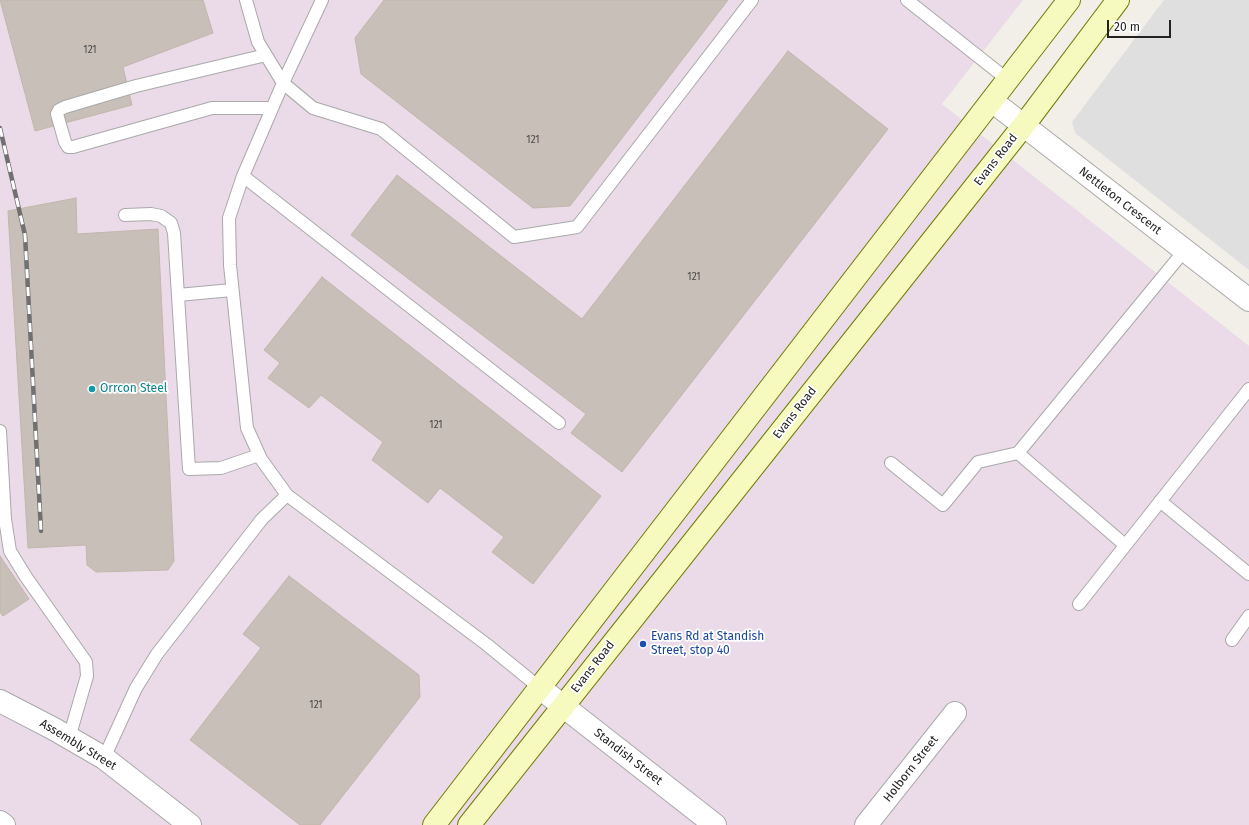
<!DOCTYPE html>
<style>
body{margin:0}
#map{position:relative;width:1249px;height:825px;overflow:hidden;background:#f2efe9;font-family:"Fira Sans",sans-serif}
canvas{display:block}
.scale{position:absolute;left:1107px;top:20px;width:64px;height:18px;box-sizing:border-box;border:2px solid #222;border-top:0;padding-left:5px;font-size:12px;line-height:14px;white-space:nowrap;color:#222;-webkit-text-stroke:3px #fff;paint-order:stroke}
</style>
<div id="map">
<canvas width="1249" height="825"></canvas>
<div class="scale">20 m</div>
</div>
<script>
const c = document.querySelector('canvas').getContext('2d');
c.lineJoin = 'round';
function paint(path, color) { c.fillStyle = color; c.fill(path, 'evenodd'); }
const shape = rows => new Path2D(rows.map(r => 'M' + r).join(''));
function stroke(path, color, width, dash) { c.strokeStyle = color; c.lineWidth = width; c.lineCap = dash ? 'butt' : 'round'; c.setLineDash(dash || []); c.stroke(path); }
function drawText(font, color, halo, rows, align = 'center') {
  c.font = font + ' "Fira Sans",sans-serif'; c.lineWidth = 3.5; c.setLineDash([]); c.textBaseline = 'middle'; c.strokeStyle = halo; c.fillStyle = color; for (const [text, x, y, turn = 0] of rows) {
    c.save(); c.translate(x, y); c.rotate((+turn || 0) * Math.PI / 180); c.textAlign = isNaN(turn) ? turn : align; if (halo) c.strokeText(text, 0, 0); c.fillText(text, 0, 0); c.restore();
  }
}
paint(shape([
 [1164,0,1249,0,1249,270,1075,133,1072,122]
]), '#e0dfdf');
paint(shape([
 [0,0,1023,0,942,104,1249,346,1249,825,0,825]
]), '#ebdbe8');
const building = shape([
 [0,0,203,0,213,33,123,67,132,105,35,131,0,0],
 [384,0,728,0,570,206,533,208,361,74,355,38,384,0],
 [788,51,888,129,622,472,571,433,586,414,351,235,397,175,582,319,788,51],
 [76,198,77,234,158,229,174,561,168,570,96,572,87,565,86,545,28,548,8,211,76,198],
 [322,277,601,496,533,584,492,552,504,537,440,488,428,503,372,460,383,442,321,395,309,408,268,378,280,363,264,350,322,277],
 [0,556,29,599,3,616,0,612,0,556],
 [289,576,419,675,420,697,320,825,300,825,190,740,261,648,243,634,289,576]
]);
paint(building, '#c7bfb8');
stroke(building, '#c4b6ab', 1);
const lane = shape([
 [246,0,258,42,283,83,313,108,381,129,514,237,577,227,752,0],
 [322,0,283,83,243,176,229,218,230,265,247,428,261,459,287,495,486,644,540,688],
 [907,0,1008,80],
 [266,55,136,86,65,107,59,110,57,114,65,142,68,147,73,147,212,108,272,108],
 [243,176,559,423],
 [125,215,151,214,161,216,171,223,174,233,189,469,221,468,259,455],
 [178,295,232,290],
 [0,431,5,519,10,551,26,577,86,662,87,676,69,738],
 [1018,453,1125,545],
 [891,463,943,505,978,462,1018,453,1184,251],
 [1160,501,1249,574],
 [1079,604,1249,389],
 [1232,640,1249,616],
 [104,758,136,688,157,654,262,519,287,495]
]);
const street = shape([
 [992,101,1249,300],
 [540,688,715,825],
 [0,701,54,729,104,758,190,825],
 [0,822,4,825],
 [866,825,955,713]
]);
const secondary = shape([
 [434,825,1069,0],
 [469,825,1024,125,1118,0]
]);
stroke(lane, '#a9a9a9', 14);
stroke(street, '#a9a9a9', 24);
stroke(secondary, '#707d05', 24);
stroke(lane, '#fff', 12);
stroke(street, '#fff', 22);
stroke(secondary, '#f7fabf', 22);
const rail = shape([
 [0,128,25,235,41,531]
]);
stroke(rail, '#707070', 4.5);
stroke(rail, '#fff', 3, [9]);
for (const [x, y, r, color] of [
 [92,389,4,"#0f9aa8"],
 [643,644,4,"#1a4fb4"]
]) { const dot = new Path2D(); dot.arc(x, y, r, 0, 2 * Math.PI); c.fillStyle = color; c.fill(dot); stroke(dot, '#fff', 1.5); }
drawText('10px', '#4b4948', null, [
 ["121",90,50],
 ["121",533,140],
 ["121",694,277],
 ["121",436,425],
 ["121",316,705]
]);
drawText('12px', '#222', '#fff', [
 ["Evans Road",996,160,-52],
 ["Nettleton Crescent",1120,201,38],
 ["Evans Road",795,413,-52],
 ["Evans Road",593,667,-52],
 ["Assembly Street",78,745,31],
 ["Standish Street",628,757,38],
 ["Holborn Street",911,769,-52]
]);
drawText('12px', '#0d838f', '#fff', [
 ["Orrcon Steel",100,389]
], 'left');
drawText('12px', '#164399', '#fff', [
 ["Evans Rd at Standish",651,637],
 ["Street, stop 40",651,651]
], 'left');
</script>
